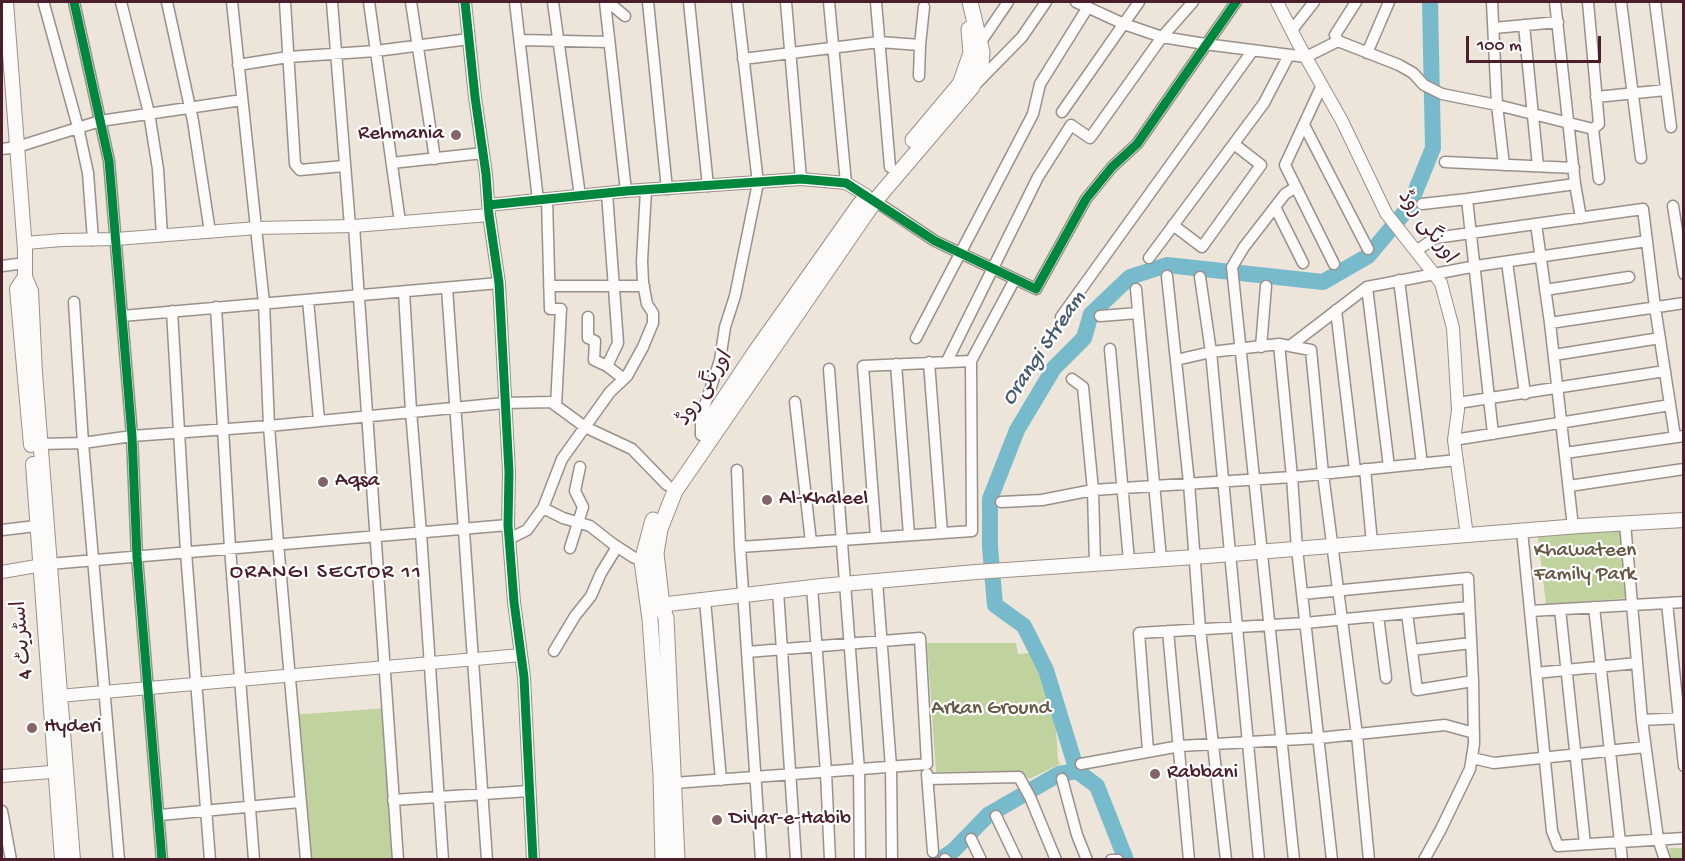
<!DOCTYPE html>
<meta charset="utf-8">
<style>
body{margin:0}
#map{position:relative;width:1685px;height:861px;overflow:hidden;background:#ede5d9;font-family:"Gochi Hand",sans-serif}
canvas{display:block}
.frame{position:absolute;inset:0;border:3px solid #4a1f2b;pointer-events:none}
.scale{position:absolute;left:1466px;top:36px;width:135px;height:27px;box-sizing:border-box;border:3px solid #4a1f2b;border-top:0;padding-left:8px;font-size:18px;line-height:21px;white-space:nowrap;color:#4a1f2b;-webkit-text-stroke:4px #fff;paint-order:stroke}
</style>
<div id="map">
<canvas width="1685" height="861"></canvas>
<div class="frame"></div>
<div class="scale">100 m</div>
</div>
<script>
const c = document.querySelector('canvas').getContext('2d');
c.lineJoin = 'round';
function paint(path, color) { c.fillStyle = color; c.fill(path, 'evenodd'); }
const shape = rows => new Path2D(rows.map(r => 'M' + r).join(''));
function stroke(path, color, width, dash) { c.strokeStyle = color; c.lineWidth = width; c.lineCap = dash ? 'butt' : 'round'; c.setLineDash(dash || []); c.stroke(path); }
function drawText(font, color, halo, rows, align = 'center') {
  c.font = font + ' "Gochi Hand","Playpen Sans Arabic",sans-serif'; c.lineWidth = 4.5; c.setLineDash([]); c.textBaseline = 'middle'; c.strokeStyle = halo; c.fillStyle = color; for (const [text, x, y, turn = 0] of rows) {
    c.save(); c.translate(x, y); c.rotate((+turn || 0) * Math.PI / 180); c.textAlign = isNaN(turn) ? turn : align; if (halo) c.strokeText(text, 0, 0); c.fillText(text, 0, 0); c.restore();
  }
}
paint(shape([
 [1625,523,1631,598,1546,604,1537,530],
 [927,643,1016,643,1018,654,1029,653,1036,664,1051,704,1056,729,1058,760,1060,764,1029,779,1022,771,936,772],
 [387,708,398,859,306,859,292,715],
 [1669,848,1683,848,1683,859,1671,859]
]), '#c0d29e');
stroke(shape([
 [940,860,954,850,988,815,1059,774,1077,771],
 [1126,860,1097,786,1077,771,1046,670,1024,626,995,605,990,547,990,499,1017,430,1054,368,1084,338,1091,314,1130,277,1167,265,1323,282,1368,256,1409,207,1433,148,1430,2]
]), '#77bacb', 16);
const minor = shape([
 [74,2,109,161,132,436,137,557,162,860],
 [121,2,149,113,158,169,162,236],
 [167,2,193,121,210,232],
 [232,2,264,303,269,426,278,543,306,860],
 [285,2,295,164,300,170,344,166],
 [332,2,350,226],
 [369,2,400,222],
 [411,2,435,159],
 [515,2,538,200],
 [553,2,580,196],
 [605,2,626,191],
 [608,2,625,16],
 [648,2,667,189],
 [689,2,708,186],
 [786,2,801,179],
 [829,2,846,183],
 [876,2,890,167],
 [1076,2,1124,24,1162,37,1205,44,1306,57,1338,41,1399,65,1413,73,1424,85,1442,94,1497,105,1593,129,1599,179],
 [1492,2,1497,105,1504,165],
 [1555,2,1575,184],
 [1588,2,1599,124,1593,129],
 [1621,2,1641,158],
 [1655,2,1671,127],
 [44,4,78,127,88,173,93,240],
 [1524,25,1538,166],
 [1494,28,1558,22],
 [1292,30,1314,2],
 [520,40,609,42],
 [1338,41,1335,35,1356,2],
 [978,46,1008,2],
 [1367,53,1389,2],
 [743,59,879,42,920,45],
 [238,65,288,57,376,51,469,39],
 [919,76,920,45,924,7],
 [977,83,1022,37,1046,2],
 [1322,85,1285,165,1334,264],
 [1596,97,1666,90],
 [1062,112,1139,2],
 [1304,125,1368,249],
 [2,149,17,147,100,121,242,100],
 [1445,162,1574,168],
 [392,163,483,153],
 [607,193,618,343,607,366],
 [869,197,935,241,1036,289,1086,199,1112,167,1137,144,1236,2],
 [547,199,550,309,561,309,556,406],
 [1467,199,1493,434],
 [1422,204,1467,199,1575,184,1581,218],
 [1673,206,1684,274],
 [1275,207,1303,263],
 [1536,224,1550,323,1573,527],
 [1173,225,1202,247,1261,165,1234,144],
 [354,226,398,860],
 [1416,251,1435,238,1643,209,1655,307,1675,437],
 [1149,258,1264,103,1289,55],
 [1507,262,1525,394],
 [2,266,25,263],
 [1167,276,1189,483,1200,629,1226,860],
 [1200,277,1211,352,1259,860],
 [1399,280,1422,464],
 [549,286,644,286],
 [1367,287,1389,467],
 [447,288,487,860],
 [1136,289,1161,559],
 [1545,290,1629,277],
 [404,292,411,411,421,533,443,860],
 [308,300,319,420],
 [74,302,83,443,119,860],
 [216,307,230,548,254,860],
 [1336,310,1355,470],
 [172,311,186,552,210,860],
 [122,316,499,283],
 [1100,316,1138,313],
 [588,317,588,338,595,341,594,360,607,366,624,379],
 [1061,317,1253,50],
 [1550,323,1684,303],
 [916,338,1033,114,1040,84,1088,7],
 [1279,344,1311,350,1323,474,1357,735,1369,860],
 [1290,346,1367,287,1476,266,1647,241],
 [1261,347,1266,286],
 [1110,349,1129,561],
 [1554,355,1660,338],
 [1176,360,1211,352,1279,344,1292,477,1297,549,1332,860],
 [947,361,1038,177,1071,125,1090,138,1162,37,1193,2],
 [929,362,942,533],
 [896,364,909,535],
 [829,369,859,770,860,860],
 [1072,379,1083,387,1093,490,1095,564],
 [795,402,811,542],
 [1458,403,1665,371],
 [701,435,701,417,720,360,725,327,735,296,758,183,737,2],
 [1454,440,1670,405],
 [40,444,83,443,132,436,269,426,504,403,551,402,585,427,632,449,667,485],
 [1565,453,1684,436],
 [1365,469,1372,543],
 [737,470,740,547],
 [1569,486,1684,469],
 [1001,502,1042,500,1093,490,1292,477,1457,460],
 [543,508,563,518,590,526,613,544,633,557,642,561],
 [1625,523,1642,720,1658,839,1665,860],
 [2,530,36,526],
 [1522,531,1552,831,1558,846,1684,838],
 [876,537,863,366,971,361],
 [509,539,527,530,543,508,562,459,610,392,627,376,643,347,653,323,653,313,647,304,643,283,642,261,646,190],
 [570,548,583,507,575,491,580,467],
 [49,564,508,525],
 [877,581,891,767,892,860],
 [812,587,826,772,830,860],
 [778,591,796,860],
 [1302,594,1468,578,1473,681,1474,744,1470,769,1441,829,1424,860],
 [705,600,721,780],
 [1667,603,1684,766],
 [1594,607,1622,860],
 [1560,609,1585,844],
 [1530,611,1684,602],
 [1407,613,1417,690,1473,681],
 [1378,616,1386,678],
 [1168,631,1189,860],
 [1412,650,1471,643],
 [554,651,575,616,591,596,601,573,617,547],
 [1536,673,1637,663],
 [1642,720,1683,718],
 [1148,751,1139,633,1305,623,1469,607],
 [1472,758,1494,763,1645,747],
 [1081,764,1180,746,1319,738,1445,725,1474,733],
 [927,774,933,852],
 [928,779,1019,777,1030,797,1056,860],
 [1062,779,1077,835,1087,860],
 [674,783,927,764,920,638,747,652],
 [393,800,529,791],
 [2,811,11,860],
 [160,815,300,802],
 [996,816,1017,860],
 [971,839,981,860],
 [945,859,946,860],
 [761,860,740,547,972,531,971,361,1015,279],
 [1111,860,1118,860],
 [1294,860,1232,267,1244,247,1285,194,1296,187]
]);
const tertiary = shape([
 [465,2,475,97,486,174,489,215,499,283,509,472,508,525,514,602,524,677,533,860],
 [1277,2,1299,45,1342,121,1386,213,1441,283,1453,328,1458,410,1454,440,1467,536],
 [488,205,626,191,801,179,846,183,866,195],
 [25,243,62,240,116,239,257,228,354,226,489,215],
 [2,572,48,564],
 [59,696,521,655],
 [2,776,63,771]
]);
const secondary = shape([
 [6,2,25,250,25,277,31,291,35,373,73,860],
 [25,277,17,289,31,445],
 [33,464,62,860],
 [651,606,821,586,976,572,1195,557,1579,526,1684,520]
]);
const primary = shape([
 [913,140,960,84,971,53,969,29],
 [706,426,756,351,860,204],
 [653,520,642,561,650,619,661,775,663,860],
 [677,860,666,618,662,606,656,553,660,529,675,491,874,202,972,87,981,66,982,52,970,2]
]);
stroke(minor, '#9a908b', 13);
stroke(tertiary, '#9a908b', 14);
stroke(secondary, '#9a908b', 16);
stroke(primary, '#9a908b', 17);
stroke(minor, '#fcfbf9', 10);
stroke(tertiary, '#fcfbf9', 12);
stroke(secondary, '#fcfbf9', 14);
stroke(primary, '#fcfbf9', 15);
stroke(shape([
 [74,2,109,161,132,436,137,557,162,860],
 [465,2,475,97,486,174,489,215,499,283,509,472,508,525,514,602,524,677,533,860],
 [488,205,626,191,801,179,846,183,935,241,1036,289,1086,199,1112,167,1137,144,1236,2]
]), '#00873e', 9);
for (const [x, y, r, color] of [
 [456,135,6,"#836468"],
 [323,482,6,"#836468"],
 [767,500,6,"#836468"],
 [32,728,6,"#836468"],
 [1155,774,6,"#836468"],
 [717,820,6,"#836468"]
]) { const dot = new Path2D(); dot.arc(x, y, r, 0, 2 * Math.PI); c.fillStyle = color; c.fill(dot); stroke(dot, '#fff', 2); }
drawText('21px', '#4a1f2b', '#fff', [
 ["Rehmania",444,135,"right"],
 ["Aqsa",335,482],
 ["Al-Khaleel",779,500],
 ["Hyderi",44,728],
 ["Rabbani",1167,774],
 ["Diyar-e-Habib",729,820]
], 'left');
drawText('21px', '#4a1f2b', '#fff', [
 ["اورنگی روڈ",1426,228,54],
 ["اورنگی روڈ",706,389,-57],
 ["اسٹریٹ 4",24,640,-95]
]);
drawText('21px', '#665842', '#fff', [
 ["Khawateen",1585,552],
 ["Family Park",1585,576],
 ["Arkan Ground",991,710]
]);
drawText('italic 22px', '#485c70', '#fff', [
 ["Orangi Stream",1045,349,-56]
]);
c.letterSpacing = '1.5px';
drawText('22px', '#4a1f2b', '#fff', [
 ["ORANGI SECTOR 11",326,574]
]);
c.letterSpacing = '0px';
</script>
